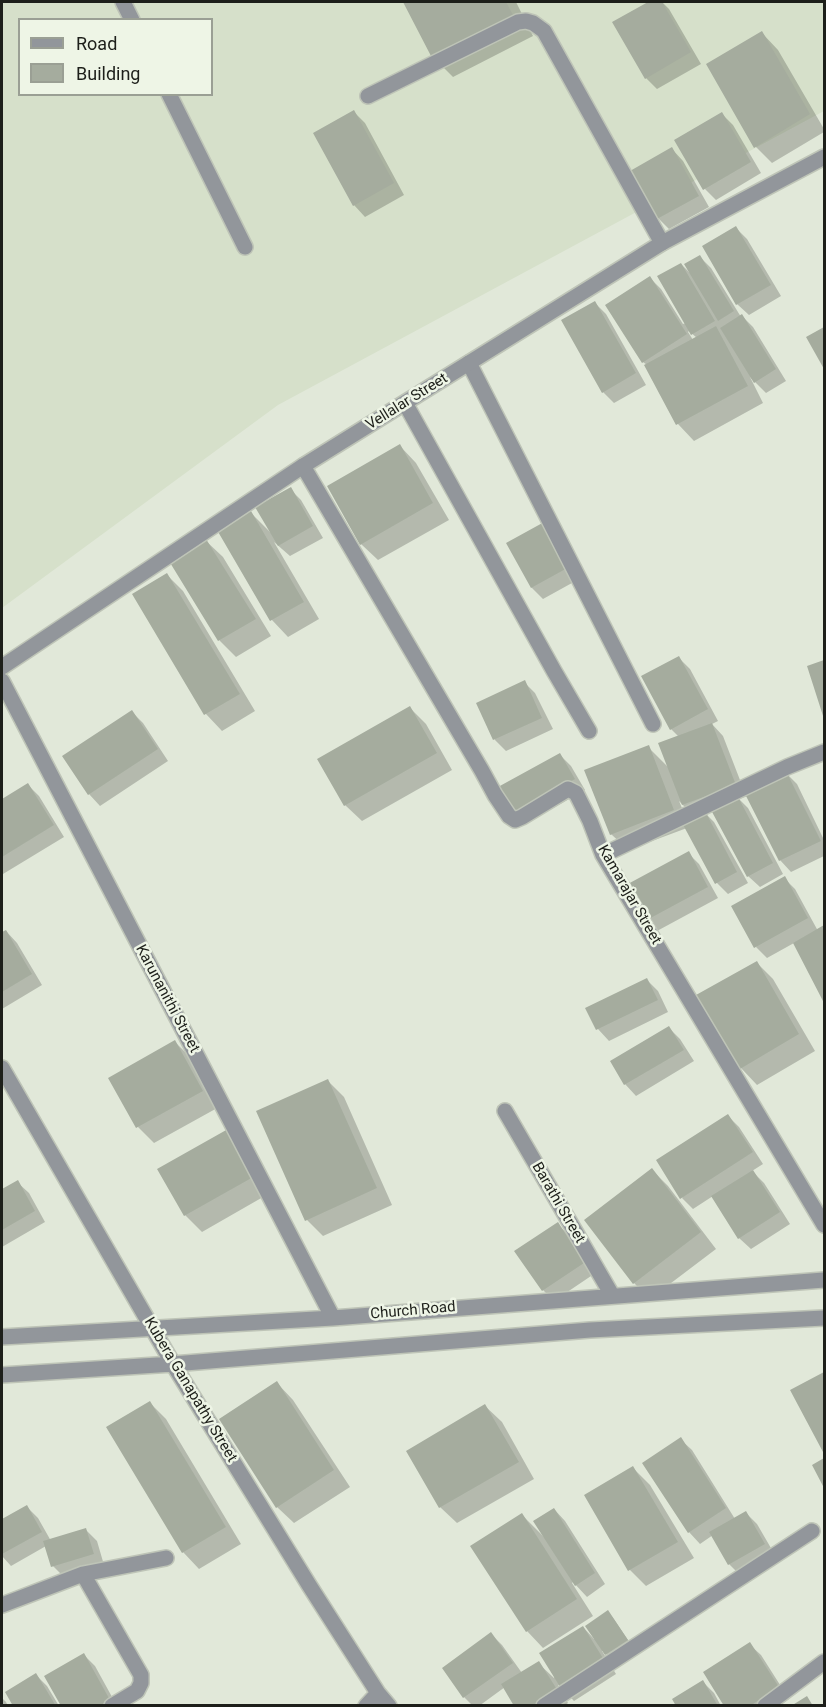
<!DOCTYPE html>
<style>
body{margin:0}
#map{position:relative;width:826px;height:1707px;overflow:hidden;background:#e1e8d9;font-family:Roboto,sans-serif}
canvas{display:block}
.frame{position:absolute;inset:0;border:3px solid #1d1f1a;pointer-events:none}
.legend{position:absolute;left:18px;top:18px;width:195px;height:78px;box-sizing:border-box;background:#eef5e6;border:2px solid #9a9f94;margin:0;padding:8px 10px;list-style:none;font-size:18px;color:#1d1f1a}
.legend li{display:flex;align-items:center;gap:12px;height:30px}
.legend b{width:30px;border:2px solid #9a9f94}
</style>
<div id="map">
<canvas width="826" height="1707"></canvas>
<div class="frame"></div>
<ul class="legend">
<li><b style="height:8px;background:#92969b"></b>Road</li>
<li><b style="height:16px;background:#a5ac9e"></b>Building</li>
</ul>
</div>
<script>
const c = document.querySelector('canvas').getContext('2d');
c.lineJoin = 'round';
function paint(path, color) { c.fillStyle = color; c.fill(path, 'evenodd'); }
const shape = rows => new Path2D(rows.map(r => 'M' + r).join(''));
function stroke(path, color, width, dash) { c.strokeStyle = color; c.lineWidth = width; c.lineCap = dash ? 'butt' : 'round'; c.setLineDash(dash || []); c.stroke(path); }
function drawText(font, color, halo, rows, align = 'center') {
  c.font = font + ' Roboto,sans-serif'; c.lineWidth = 5; c.setLineDash([]); c.textBaseline = 'middle'; c.strokeStyle = halo; c.fillStyle = color; for (const [text, x, y, turn = 0] of rows) {
    c.save(); c.translate(x, y); c.rotate((+turn || 0) * Math.PI / 180); c.textAlign = isNaN(turn) ? turn : align; if (halo) c.strokeText(text, 0, 0); c.fillText(text, 0, 0); c.restore();
  }
}
paint(shape([
 [2,2,824,2,824,111,278,405,2,608],
 [20,20,212,20,212,94,20,94]
]), '#d6e0ca');
paint(shape([
 [405,2,516,2,533,36,453,77,432,56],
 [651,2,662,2,669,9,701,64,657,89,646,78,614,23],
 [762,33,778,50,824,129,824,132,772,163,756,147],
 [354,112,365,123,404,195,365,217,354,205],
 [722,114,733,125,761,173,716,200,705,189],
 [672,149,683,161,709,207,669,229,658,218],
 [735,227,747,239,781,296,749,315,737,304],
 [700,257,711,268,741,317,742,316,753,327,786,381,766,393,750,377,763,403,694,441,678,424,647,365,643,362,650,278,661,289,683,324,686,323,681,264,691,274],
 [689,331,697,338,693,340,688,332],
 [595,303,606,314,646,385,614,403,603,392],
 [824,328,824,366,809,337],
 [400,446,416,463,449,520,378,560,361,544],
 [290,489,301,500,323,538,290,556,274,542,319,619,288,637,272,620,250,512,271,533],
 [546,522,581,578,543,599,532,588,508,543],
 [206,541,223,557,271,636,236,657,220,641,171,562],
 [167,575,183,591,255,711,222,731,206,714],
 [679,658,690,669,718,721,712,724,723,736,745,793,786,773,797,784,824,840,824,856,791,872,780,860,748,796,739,799,748,808,783,874,760,887,748,876,712,809,704,812,714,822,748,883,728,894,717,883,687,828,628,850,611,834,648,747,669,768,679,737,671,729],
 [679,801,694,816,687,820],
 [824,662,824,716,809,667],
 [524,682,535,693,553,729,506,751,495,740,478,704],
 [410,708,426,724,452,770,362,821,345,805],
 [132,712,143,723,168,761,100,806,89,794],
 [560,755,571,766,585,790,525,824,514,813],
 [28,785,39,796,64,837,3,874,2,873,2,801],
 [688,853,699,864,718,898,657,931,646,920],
 [784,878,795,889,818,931,824,927,824,1000,794,943,767,958,756,947],
 [6,931,17,943,42,985,2,1009,2,934],
 [757,963,773,979,815,1051,757,1085,741,1068,699,996],
 [647,980,658,991,668,1012,609,1041,598,1029,587,1009],
 [669,1028,680,1039,694,1061,636,1096,625,1084,612,1061],
 [175,1042,191,1058,219,1107,154,1143,138,1127],
 [327,1080,344,1097,392,1205,323,1236,307,1220],
 [728,1116,739,1127,763,1164,752,1171,764,1183,790,1224,751,1249,739,1238,713,1196,693,1209,682,1198],
 [227,1131,270,1193,202,1232,185,1215,159,1170],
 [652,1170,668,1186,716,1249,650,1299,634,1283],
 [17,1182,29,1193,45,1222,2,1247,2,1191],
 [557,1224,569,1235,594,1274,554,1301,543,1290],
 [824,1374,824,1452,792,1390],
 [277,1383,293,1400,350,1487,294,1523,277,1507],
 [149,1402,166,1419,241,1544,199,1569,183,1552],
 [485,1406,502,1422,534,1479,457,1523,440,1507],
 [680,1439,692,1450,735,1519,746,1513,757,1524,775,1555,740,1575,729,1564,713,1535,700,1544,689,1532],
 [633,1468,650,1485,694,1558,646,1586,630,1570],
 [27,1507,38,1518,51,1541,86,1530,97,1541,104,1565,64,1577,53,1566,46,1546,11,1566,2,1556,2,1520],
 [554,1509,565,1521,605,1584,587,1597,573,1582,572,1583,593,1616,543,1648,527,1631,522,1515,544,1537],
 [608,1612,613,1618,632,1646,611,1659,603,1651,602,1651,616,1674,574,1701,559,1685,558,1686,568,1703,564,1706,516,1706,505,1687,479,1706,473,1706,464,1697,444,1668,491,1634,502,1645,522,1673,538,1663,554,1678,583,1627,594,1639],
 [749,1644,761,1655,789,1699,778,1706,726,1706],
 [84,1655,95,1666,117,1706,62,1706],
 [36,1675,47,1686,59,1706,15,1706],
 [703,1682,714,1693,721,1706,678,1706],
 [2,1698,6,1702,8,1706,2,1706]
]), '#0003');
paint(shape([
 [403,2,506,2,513,15,431,56],
 [648,2,662,2,691,52,645,79,612,22],
 [762,31,810,114,754,148,706,64],
 [354,110,394,183,353,206,313,133],
 [722,112,751,162,703,190,674,140],
 [672,147,699,196,657,219,630,171],
 [736,226,771,285,736,305,702,246],
 [700,255,734,311,718,321,684,264],
 [681,263,715,321,691,335,657,276],
 [650,276,687,334,642,363,605,305],
 [595,301,636,373,602,393,561,320],
 [742,314,776,369,754,383,720,328],
 [716,326,748,386,676,425,644,365],
 [824,327,824,369,806,337],
 [400,444,433,503,360,545,327,486],
 [291,487,313,526,278,546,255,507],
 [251,511,304,602,270,621,217,530],
 [546,521,571,566,531,588,506,543],
 [206,539,256,619,218,641,169,561],
 [167,573,240,694,204,715,132,594],
 [679,656,708,709,670,730,641,676],
 [824,660,824,719,807,666],
 [525,680,542,718,493,740,476,703],
 [410,706,437,753,344,806,317,759],
 [132,710,158,749,88,795,62,756],
 [712,723,736,785,682,805,658,743],
 [649,745,674,810,610,835,584,770],
 [560,753,575,779,512,814,498,787],
 [786,771,821,841,779,861,744,792],
 [28,783,54,825,2,857,2,799],
 [737,795,773,863,747,877,711,810],
 [704,809,737,872,715,884,681,821],
 [689,851,708,887,645,921,626,885],
 [785,876,808,918,754,948,731,906],
 [824,925,824,1003,793,943],
 [6,930,32,974,2,992,2,932],
 [757,961,799,1034,740,1069,696,995],
 [647,978,658,1000,596,1030,585,1008],
 [669,1026,684,1050,624,1085,610,1061],
 [175,1040,203,1091,136,1128,108,1078],
 [328,1079,377,1188,305,1221,256,1111],
 [728,1114,753,1152,680,1199,656,1160],
 [228,1129,255,1176,184,1216,157,1169],
 [652,1168,701,1232,633,1284,584,1220],
 [753,1170,780,1212,738,1239,711,1196],
 [18,1180,35,1211,2,1230,2,1189],
 [558,1222,584,1263,542,1291,514,1251],
 [824,1372,824,1452,823,1452,790,1390],
 [277,1381,334,1470,276,1508,219,1419],
 [150,1401,226,1527,182,1553,106,1427],
 [485,1404,519,1462,439,1508,406,1451],
 [681,1437,726,1508,688,1533,642,1463],
 [824,1458,824,1488,812,1465],
 [633,1466,678,1542,628,1571,584,1495],
 [27,1505,42,1532,2,1554,2,1519],
 [554,1508,595,1573,575,1586,533,1521],
 [746,1511,765,1544,728,1565,709,1532],
 [522,1513,577,1599,526,1632,470,1546],
 [86,1528,94,1554,51,1567,43,1541],
 [608,1610,628,1640,605,1655,585,1626],
 [583,1626,606,1663,562,1690,539,1653],
 [491,1632,513,1663,463,1698,442,1668],
 [750,1642,779,1687,750,1706,724,1706,703,1672],
 [84,1653,110,1700,100,1706,61,1706,44,1676],
 [539,1661,558,1691,536,1706,514,1706,501,1684],
 [36,1673,56,1706,13,1706,5,1692],
 [703,1680,718,1706,676,1706,672,1699],
 [807,1696,813,1706,791,1706]
]), '#a5ac9e');
const minor = shape([
 [123,2,132,20],
 [169,94,245,247],
 [368,96,518,22,526,21,533,23,544,31,662,243],
 [469,363,653,724],
 [405,403,554,671,589,731],
 [303,466,482,771,495,795,509,816,515,820,522,817,568,789,576,793,590,821,603,855,824,1225],
 [2,681,333,1318],
 [603,855,787,767,824,752],
 [2,1068,173,1364,309,1585,378,1693,389,1706],
 [505,1111,612,1295],
 [2,1337,333,1318,824,1280],
 [2,1375,173,1364,590,1330,824,1318],
 [83,1574,141,1675,141,1683,137,1691,112,1706],
 [2,1605,83,1574,166,1558],
 [366,1706,378,1693],
 [544,1706,812,1531],
 [765,1706,824,1662]
]);
const tertiary = shape([
 [2,667,303,466,662,243,824,157]
]);
stroke(minor, '#bec4b7', 18);
stroke(tertiary, '#bec4b7', 18);
stroke(minor, '#92969b', 15);
stroke(tertiary, '#92969b', 15);
drawText('15px', '#1d1f1a', '#eef5e6', [
 ["Vellalar Street",407,402,-32],
 ["Kamarajar Street",629,895,60],
 ["Karunanithi Street",167,999,62],
 ["Barathi Street",558,1203,60],
 ["Church Road",413,1311,-5],
 ["Kubera Ganapathy Street",190,1390,59]
]);
</script>
